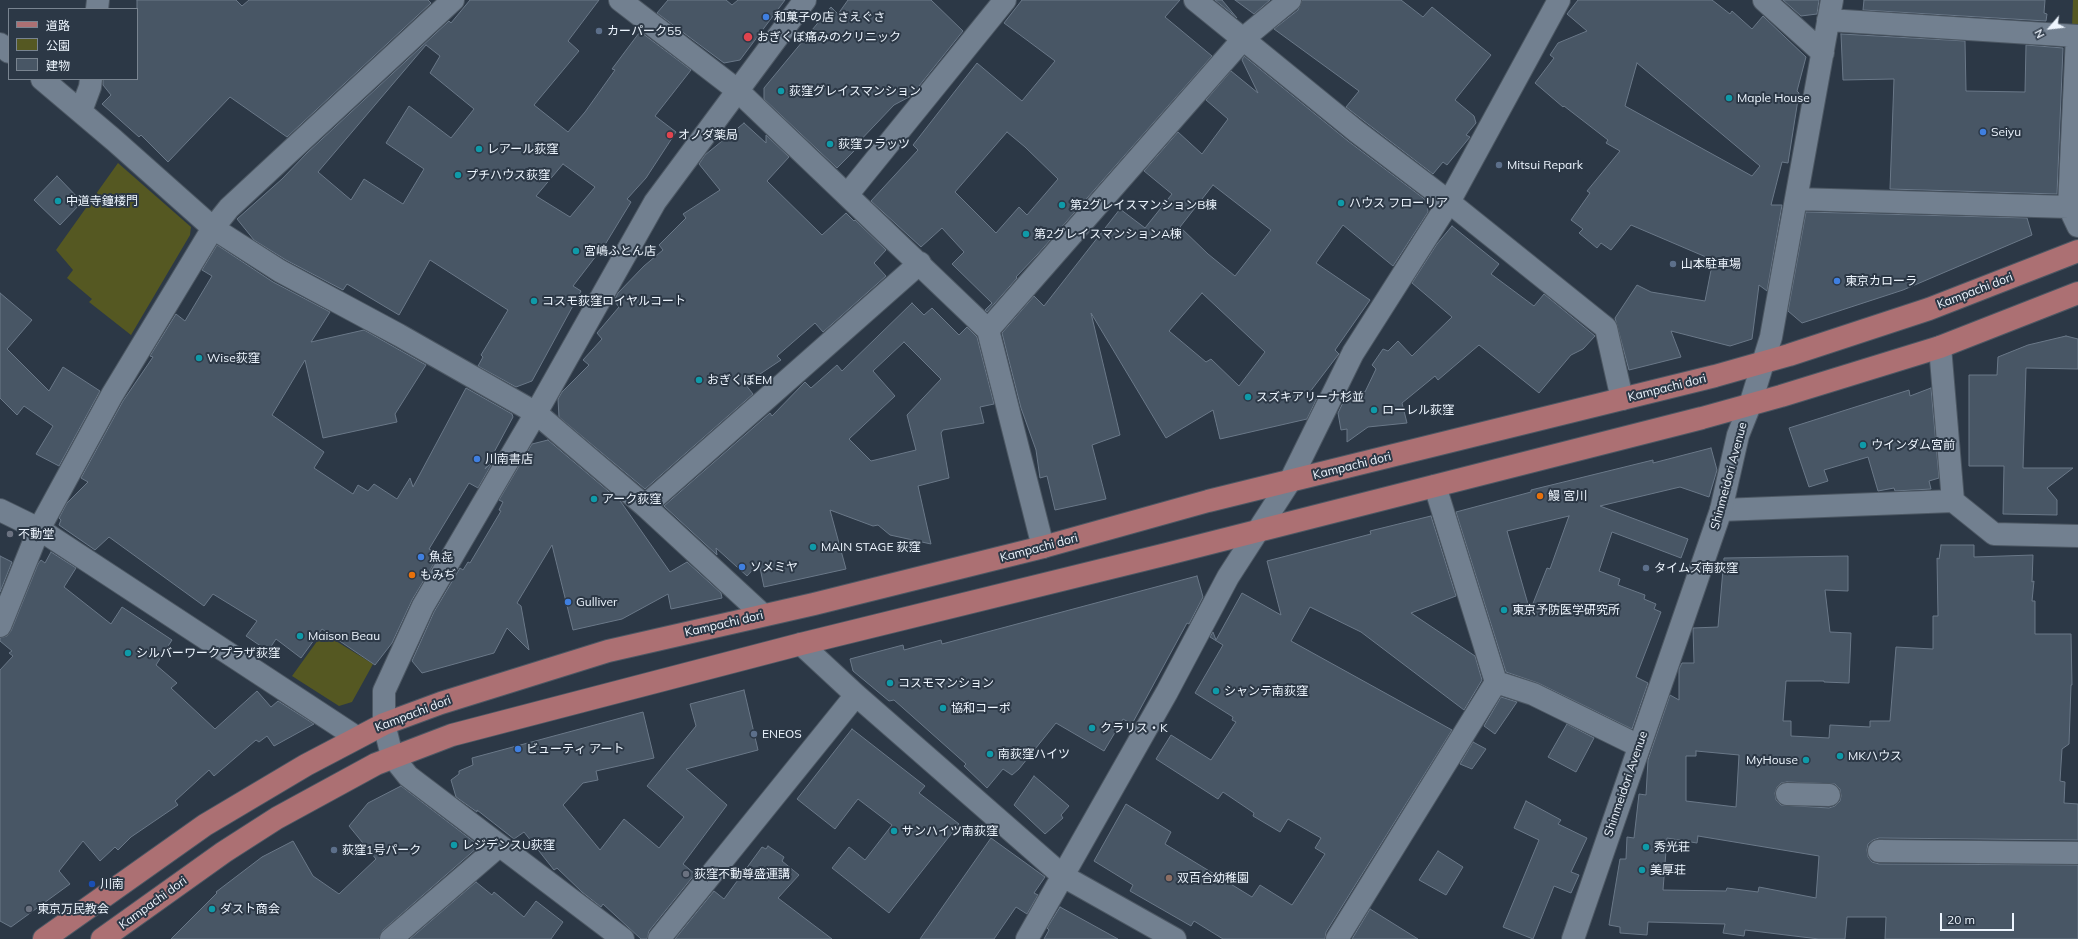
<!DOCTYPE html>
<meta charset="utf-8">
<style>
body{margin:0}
#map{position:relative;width:2078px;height:939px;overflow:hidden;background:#2c3846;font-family:Mulish,"Noto Sans JP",sans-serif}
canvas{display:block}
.legend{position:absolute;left:8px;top:8px;width:130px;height:72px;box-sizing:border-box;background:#2c3846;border:1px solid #798490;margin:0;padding:5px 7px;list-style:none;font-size:12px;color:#edf5fe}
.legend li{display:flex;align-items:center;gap:8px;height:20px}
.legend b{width:20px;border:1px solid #798490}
.north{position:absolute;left:2030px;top:8px;width:40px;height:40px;-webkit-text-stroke:3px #2c3846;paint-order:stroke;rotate:242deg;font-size:11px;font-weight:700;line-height:16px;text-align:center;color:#edf5fe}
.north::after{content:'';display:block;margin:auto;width:14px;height:18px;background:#edf5fe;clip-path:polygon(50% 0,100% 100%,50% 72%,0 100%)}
.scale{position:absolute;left:1940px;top:913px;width:74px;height:18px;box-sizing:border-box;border:2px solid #edf5fe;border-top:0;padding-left:5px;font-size:12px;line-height:14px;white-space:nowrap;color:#edf5fe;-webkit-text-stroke:3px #2c3846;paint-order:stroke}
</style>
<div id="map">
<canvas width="2078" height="939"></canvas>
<ul class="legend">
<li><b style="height:5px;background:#ac7073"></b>道路</li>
<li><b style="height:11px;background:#555822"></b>公園</li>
<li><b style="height:11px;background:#485665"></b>建物</li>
</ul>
<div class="north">N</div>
<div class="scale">20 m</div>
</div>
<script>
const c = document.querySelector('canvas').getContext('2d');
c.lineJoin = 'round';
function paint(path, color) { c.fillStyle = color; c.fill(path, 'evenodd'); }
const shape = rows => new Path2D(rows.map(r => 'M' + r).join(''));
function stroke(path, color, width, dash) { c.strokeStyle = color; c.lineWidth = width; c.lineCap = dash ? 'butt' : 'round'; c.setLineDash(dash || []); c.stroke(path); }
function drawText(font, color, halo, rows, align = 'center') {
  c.font = font + ' Mulish,"Noto Sans JP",sans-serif'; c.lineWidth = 4; c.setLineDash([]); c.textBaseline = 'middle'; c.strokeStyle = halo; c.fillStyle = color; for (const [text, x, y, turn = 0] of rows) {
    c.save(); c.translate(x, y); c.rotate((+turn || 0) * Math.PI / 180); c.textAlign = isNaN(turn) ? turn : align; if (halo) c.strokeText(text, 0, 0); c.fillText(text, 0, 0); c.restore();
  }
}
paint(shape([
 [2073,0,2078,0,2078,28,2072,28],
 [118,163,191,227,190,235,131,335,89,302,92,299,67,278,73,270,56,250],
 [323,633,373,664,352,702,339,706,292,676]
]), '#555822');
const building = shape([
 [137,0,236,0,242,6,249,0,428,0,431,3,287,137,230,97,168,162,141,135,139,137,102,104,111,95,103,85,103,79,137,79,137,0],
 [470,0,599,0,568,41,579,51,534,105,568,132,585,112,615,70,612,69,639,33,642,33,691,70,655,116,676,132,646,178,627,199,631,202,606,243,573,286,581,291,532,381,516,387,478,366,483,357,481,355,508,310,430,260,399,315,347,284,343,290,286,260,254,240,237,219,282,179,307,153,449,21,451,23,470,0],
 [426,45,440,56,430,73,474,109,451,138,409,106,386,143,424,169,403,204,364,179,351,200,318,172,426,45],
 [563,164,595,187,570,217,536,196,563,164],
 [668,0,726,0,732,5,738,0,785,0,740,60,724,63,657,13,668,0],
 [848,0,931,0,963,31,911,96,894,105,855,146,857,148,837,168,764,99,764,88,831,7,838,14,848,0],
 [1022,0,1180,0,1165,17,1212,56,1037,255,1016,277,1017,278,987,312,985,310,992,303,952,264,964,252,942,228,921,247,871,201,918,150,913,145,977,63,1022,101,1055,61,1004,23,1022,0],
 [1007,132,1025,147,1058,179,1027,215,1019,207,996,233,955,192,1007,132],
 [1215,0,1222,0,1237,18,1215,0],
 [1235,0,1270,0,1254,14,1235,0],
 [1302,0,1401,0,1423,17,1432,7,1491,55,1455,100,1474,116,1476,123,1466,135,1470,137,1447,165,1443,162,1433,174,1364,121,1346,107,1359,91,1274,29,1298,10,1302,0],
 [1578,0,1712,0,1730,14,1732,11,1752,29,1763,16,1806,57,1797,91,1799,93,1788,163,1782,162,1771,205,1782,205,1767,291,1759,285,1752,339,1730,346,1671,331,1681,357,1629,370,1615,318,1637,285,1651,292,1705,301,1713,260,1631,225,1611,250,1601,243,1597,248,1579,233,1583,229,1571,220,1590,193,1587,191,1620,151,1606,143,1608,140,1564,106,1563,107,1535,83,1554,58,1550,55,1558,43,1587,31,1567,14,1578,0],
 [1637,63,1760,166,1752,176,1625,106,1637,63],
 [1783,0,1819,0,1817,14,1801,16,1783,0],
 [1864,0,2045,0,2044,13,2047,14,2046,21,1863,10,1864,0],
 [1841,34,1965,41,1966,91,2025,92,2026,45,2063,48,2057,194,1890,189,1894,79,1843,80,1841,34],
 [1244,56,1348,141,1427,201,1428,212,1393,266,1343,225,1316,263,1370,300,1335,350,1339,354,1338,355,1306,397,1318,396,1307,419,1220,439,1213,410,1166,438,1091,313,1120,435,1092,445,1106,499,1055,510,1047,476,1040,478,1036,450,1021,408,1002,333,1034,296,1044,306,1120,209,1145,228,1172,194,1144,171,1178,132,1202,154,1228,119,1206,100,1231,71,1258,93,1242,60,1244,56],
 [1213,185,1271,230,1235,276,1208,254,1180,227,1213,185],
 [1202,293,1265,352,1239,386,1211,359,1206,362,1169,331,1202,293],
 [744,123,766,143,766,135,789,157,767,181,822,235,846,213,854,221,855,220,886,250,874,263,886,276,823,332,815,323,777,356,781,360,745,384,753,394,645,489,559,417,558,399,562,392,589,365,583,360,602,339,597,333,619,307,614,301,618,293,644,266,663,250,659,245,686,218,683,214,720,190,699,164,705,155,744,123],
 [57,176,82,202,60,225,34,200,57,176],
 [1806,212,2027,218,2032,235,1903,290,1802,323,1788,311,1806,212],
 [1452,226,1499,264,1491,274,1534,306,1544,294,1595,336,1583,349,1571,355,1539,393,1479,345,1438,380,1435,376,1402,403,1407,423,1368,427,1347,442,1347,429,1341,430,1338,413,1347,394,1365,392,1376,369,1372,365,1383,349,1388,351,1398,341,1412,356,1452,317,1412,283,1437,244,1452,226],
 [217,245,273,282,330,312,311,342,364,330,426,365,395,414,397,422,323,438,305,360,272,415,324,452,314,468,353,494,358,485,368,491,374,484,397,499,410,478,413,487,466,388,512,414,513,417,485,469,494,460,478,488,469,483,429,549,439,555,412,600,392,643,375,665,322,629,301,658,276,639,268,651,246,636,257,621,213,594,204,606,109,537,95,550,59,525,61,520,59,518,67,503,88,482,81,478,123,401,153,357,150,356,176,314,185,321,212,276,202,270,217,245],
 [0,293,32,320,7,349,49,391,63,367,100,391,59,466,36,454,53,426,24,406,17,415,0,398,0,293],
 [912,303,924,315,932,308,959,335,967,327,977,337,994,404,980,407,984,423,943,430,941,433,949,478,918,486,931,544,890,535,878,525,873,526,830,510,846,569,764,587,759,563,747,576,716,548,717,555,664,506,770,413,772,416,805,382,811,388,837,365,842,371,912,303],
 [904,342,941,379,907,415,916,450,871,461,849,439,895,396,873,371,904,342],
 [2066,336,2078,339,2078,369,2026,368,2023,468,2073,468,2047,488,2057,500,2057,515,2003,514,2004,466,1969,466,1969,375,1997,375,1998,357,2028,345,2066,336],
 [1931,388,1939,478,1929,481,1931,489,1895,491,1894,488,1878,491,1868,457,1824,470,1828,481,1809,487,1789,428,1909,390,1910,396,1931,388],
 [548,440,621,502,670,572,687,562,721,593,722,598,671,609,668,594,622,619,573,630,552,545,517,603,521,606,529,650,507,628,494,653,422,673,412,661,434,612,460,568,463,570,468,562,470,563,501,511,499,510,503,502,499,500,532,444,548,440],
 [1711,448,1717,470,1709,497,1680,487,1600,506,1688,539,1681,558,1612,532,1599,571,1620,579,1618,585,1645,595,1644,599,1656,604,1654,609,1661,612,1636,677,1648,683,1632,729,1538,683,1506,672,1456,512,1531,492,1531,490,1653,460,1653,463,1711,448],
 [1569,516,1550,569,1547,568,1530,611,1507,531,1569,516],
 [1431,516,1456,596,1411,613,1475,656,1482,680,1464,710,1361,632,1310,607,1291,641,1452,730,1326,932,1325,939,1223,939,1194,921,1191,926,1130,891,1133,885,1094,861,1126,804,1171,832,1165,844,1252,897,1260,885,1292,905,1325,854,1315,848,1321,838,1288,819,1280,832,1253,816,1254,813,1223,792,1218,799,1156,759,1171,735,1211,760,1236,722,1232,720,1233,717,1195,693,1223,645,1210,637,1213,632,1216,640,1242,593,1281,615,1267,561,1371,534,1370,531,1431,516],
 [1941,545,1974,545,1974,557,2033,555,2032,582,2034,581,2032,601,2035,601,2035,634,2071,634,2072,685,2071,685,2069,744,2062,749,2060,781,2065,782,2064,803,2078,804,2078,840,1879,838,1873,840,1868,844,1867,850,1868,857,1872,862,1879,864,2078,865,2078,939,1885,939,1886,917,1847,917,1845,939,1819,939,1745,930,1744,936,1723,933,1725,924,1648,922,1647,935,1620,933,1620,927,1609,925,1620,859,1626,859,1627,837,1634,838,1639,794,1646,795,1648,760,1670,695,1679,700,1679,669,1682,663,1694,663,1693,628,1718,627,1724,558,1848,556,1848,591,1825,590,1830,632,1851,633,1849,683,1824,682,1824,681,1786,681,1783,721,1791,721,1791,736,1829,738,1830,725,1870,727,1870,721,1890,721,1896,647,1933,649,1933,616,1938,616,1937,558,1939,559,1941,545],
 [1696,751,1739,755,1736,807,1686,801,1686,756,1696,756,1696,751],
 [1787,782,1835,784,1840,789,1841,796,1840,801,1835,806,1829,808,1781,805,1776,800,1775,793,1777,787,1781,783,1787,782],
 [1698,836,1819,856,1816,898,1759,887,1758,892,1727,888,1726,891,1663,890,1667,838,1697,843,1698,836],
 [51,552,76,568,64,587,111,624,122,607,172,640,156,665,177,683,171,688,215,729,257,691,271,707,278,701,314,724,274,746,267,736,259,742,256,740,214,776,209,770,175,801,178,805,131,837,118,850,115,847,100,861,83,841,59,871,70,884,11,927,0,921,0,670,13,656,9,653,12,651,0,641,0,638,7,636,11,631,38,564,41,560,45,563,51,552],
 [0,556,12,562,0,592,0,556],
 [1197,576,1203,597,1189,624,1187,623,1132,724,1123,719,1104,751,1056,723,1019,769,1012,775,1003,769,987,788,964,766,966,764,894,700,889,701,853,671,850,659,903,645,904,650,941,640,942,644,1197,576],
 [744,690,758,750,686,769,727,805,683,864,695,874,649,931,647,939,641,939,603,904,601,907,582,892,557,868,554,870,524,832,514,839,477,810,477,812,456,797,451,780,459,774,459,771,473,765,472,758,643,712,654,758,596,771,598,780,583,783,563,805,600,850,624,819,659,848,684,817,647,786,696,726,690,704,744,690],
 [1501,697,1517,702,1495,734,1484,726,1501,697],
 [1567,724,1594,738,1576,772,1548,757,1567,724],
 [852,729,925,786,919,793,959,824,889,913,832,868,849,847,865,860,892,825,858,799,835,829,797,799,852,729],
 [1473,742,1486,749,1472,769,1460,764,1473,742],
 [1034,776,1069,806,1061,815,1063,818,1045,834,1014,805,1034,776],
 [401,786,478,845,478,847,383,930,379,939,171,939,217,893,216,892,262,857,293,841,313,876,339,894,376,859,349,826,368,803,401,786],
 [1526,801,1561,820,1558,824,1587,838,1571,872,1579,875,1571,893,1554,886,1533,939,1503,927,1539,840,1514,828,1526,801],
 [991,838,1045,877,1034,893,1038,895,1027,914,1016,907,994,939,920,939,991,838],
 [768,846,784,857,782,861,799,875,778,898,832,939,675,939,714,891,724,899,762,847,766,849,768,846],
 [1438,851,1463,867,1446,895,1419,880,1438,851],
 [476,882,492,895,494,892,524,917,536,901,563,922,551,939,410,939,476,882],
 [1060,907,1118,939,1044,939,1049,930,1047,928,1060,907],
 [1370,909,1418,939,1352,939,1370,909]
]);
paint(building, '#485665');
stroke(building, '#6a7888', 1);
const street = shape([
 [620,0,737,90,988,330,1043,547],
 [1195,0,1356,131,1449,202,1606,328,1622,399],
 [1764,0,1823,53],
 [97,9,98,0],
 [1828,20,2077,36,2069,207],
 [0,44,9,52],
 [42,79,114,140,213,228,280,271,399,335,536,413,645,506,762,614],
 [81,111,90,87,91,79],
 [847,195,1005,0],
 [1796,199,2069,207,2078,226],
 [988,330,1244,38,1290,0],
 [1940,347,1953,501],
 [1750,405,1771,337,1832,0],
 [645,506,920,263],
 [0,510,39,529,356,737],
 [1721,510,1953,501,1994,534,2078,536],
 [0,626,39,529,112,395,213,228,229,208,453,0],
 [801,644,856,695,1063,876,1175,939],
 [1496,682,1533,694,1639,746],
 [392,756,408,776,623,939],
 [1787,794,1829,795],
 [1879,851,2078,853],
 [391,939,499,846],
 [659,939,856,695],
 [1027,939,1167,692,1228,577,1290,481,1353,353,1449,202,1559,0],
 [1337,939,1496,682,1435,486]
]);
const secondary = shape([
 [392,756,384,724,384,691,423,606,536,413,655,202,805,0],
 [1573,939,1721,510,1738,435,1750,405]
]);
const primary = shape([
 [44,939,205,825,306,765,384,724,441,703,608,651,814,604,1043,547,1208,501,1715,376,1789,355,1929,309,2078,251],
 [102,939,224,852,277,818,376,764,452,735,801,644,1167,554,1702,418,1781,396,1940,347,2078,293]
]);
stroke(street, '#4c5763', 24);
stroke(secondary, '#4c5763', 24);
stroke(primary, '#4c5763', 24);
stroke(street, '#728090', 22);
stroke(secondary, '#728090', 22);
stroke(primary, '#ac7073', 22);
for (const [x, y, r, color] of [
 [766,17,4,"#3f7fe0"],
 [599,31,4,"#5c6f8a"],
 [748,37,5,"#e0444e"],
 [781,91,4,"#0f9aa8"],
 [1729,98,4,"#0f9aa8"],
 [1983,132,4,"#3f7fe0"],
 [670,135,4,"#e0444e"],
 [830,144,4,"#0f9aa8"],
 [479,149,4,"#0f9aa8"],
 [1499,165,4,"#5c6f8a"],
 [458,175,4,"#0f9aa8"],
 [58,201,4,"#0f9aa8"],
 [1341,203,4,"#0f9aa8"],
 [1062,205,4,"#0f9aa8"],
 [1026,234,4,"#0f9aa8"],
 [576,251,4,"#0f9aa8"],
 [1673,264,4,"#5c6f8a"],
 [1837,281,4,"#3f7fe0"],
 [534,301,4,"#0f9aa8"],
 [199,358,4,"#0f9aa8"],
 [699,380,4,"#0f9aa8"],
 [1248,397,4,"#0f9aa8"],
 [1374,410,4,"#0f9aa8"],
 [1863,445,4,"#0f9aa8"],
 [477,459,4,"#3f7fe0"],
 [1540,496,4,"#e8710a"],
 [594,499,4,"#0f9aa8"],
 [10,534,4,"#6b7280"],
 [813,547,4,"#0f9aa8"],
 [421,557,4,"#3f7fe0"],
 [742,567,4,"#3f7fe0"],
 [1646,568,4,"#5c6f8a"],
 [412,575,4,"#e8710a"],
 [568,602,4,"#3f7fe0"],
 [1504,610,4,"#0f9aa8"],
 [300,636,4,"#0f9aa8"],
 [128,653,4,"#0f9aa8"],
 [890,683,4,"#0f9aa8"],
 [1216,691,4,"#0f9aa8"],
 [943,708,4,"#0f9aa8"],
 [1092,728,4,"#0f9aa8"],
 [754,734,4,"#5c6f8a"],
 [518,749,4,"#3f7fe0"],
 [990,754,4,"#0f9aa8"],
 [1840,756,4,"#0f9aa8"],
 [1806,760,4,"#0f9aa8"],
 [894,831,4,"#0f9aa8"],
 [454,845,4,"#0f9aa8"],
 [1646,847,4,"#0f9aa8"],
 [334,850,4,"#5c6f8a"],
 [1642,870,4,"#0f9aa8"],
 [686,874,4,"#6b7280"],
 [1169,878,4,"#8d6e63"],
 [92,884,4,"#1a4fb4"],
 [29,909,4,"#6b7280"],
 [212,909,4,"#0f9aa8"]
]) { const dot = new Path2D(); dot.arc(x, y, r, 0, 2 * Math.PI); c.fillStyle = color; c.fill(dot); stroke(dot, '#2c3846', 1.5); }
drawText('12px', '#edf5fe', '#2c3846', [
 ["和菓子の店 さえぐさ",774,17],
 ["カーパーク55",607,31],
 ["おぎくぼ痛みのクリニック",757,37],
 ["荻窪グレイスマンション",789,91],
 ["Maple House",1737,98],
 ["Seiyu",1991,132],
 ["オノダ薬局",678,135],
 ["荻窪フラッツ",838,144],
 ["レアール荻窪",487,149],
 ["Mitsui Repark",1507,165],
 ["プチハウス荻窪",466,175],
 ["中道寺鐘楼門",66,201],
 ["ハウス フローリア",1349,203],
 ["第2グレイスマンションB棟",1070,205],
 ["第2グレイスマンションA棟",1034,234],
 ["宮嶋ふとん店",584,251],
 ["山本駐車場",1681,264],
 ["東京カローラ",1845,281],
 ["コスモ荻窪ロイヤルコート",542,301],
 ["Wise荻窪",207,358],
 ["おぎくぼEM",707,380],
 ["スズキアリーナ杉並",1256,397],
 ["ローレル荻窪",1382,410],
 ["ウインダム宮前",1871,445],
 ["川南書店",485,459],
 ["鰻 宮川",1548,496],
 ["アーク荻窪",602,499],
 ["不動堂",18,534],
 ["MAIN STAGE 荻窪",821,547],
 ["魚㐂",429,557],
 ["ソメミヤ",750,567],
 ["タイムズ南荻窪",1654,568],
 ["もみぢ",420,575],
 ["Gulliver",576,602],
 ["東京予防医学研究所",1512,610],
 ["Maison Beau",308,636],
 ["シルバーワークプラザ荻窪",136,653],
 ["コスモマンション",898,683],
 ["シャンテ南荻窪",1224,691],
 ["協和コーポ",951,708],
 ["クラリス・K",1100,728],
 ["ENEOS",762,734],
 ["ビューティ アート",526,749],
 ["南荻窪ハイツ",998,754],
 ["MKハウス",1848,756],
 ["MyHouse",1798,760,"right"],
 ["サンハイツ南荻窪",902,831],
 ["レジデンスU荻窪",462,845],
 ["秀光荘",1654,847],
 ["荻窪1号パーク",342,850],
 ["美厚荘",1650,870],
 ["荻窪不動尊盛運講",694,874],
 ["双百合幼稚園",1177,878],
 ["川南",100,884],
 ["東京万民教会",37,909],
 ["ダスト商会",220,909]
], 'left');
drawText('12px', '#edf5fe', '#2c3846', [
 ["Kampachi dori",1975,291,-21],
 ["Kampachi dori",1667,388,-14],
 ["Kampachi dori",1352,466,-14],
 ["Shinmeidori Avenue",1729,476,-75],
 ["Kampachi dori",1039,548,-15],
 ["Kampachi dori",724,624,-13],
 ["Kampachi dori",413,714,-21],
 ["Shinmeidori Avenue",1626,784,-71],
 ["Kampachi dori",153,903,-36]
]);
</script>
